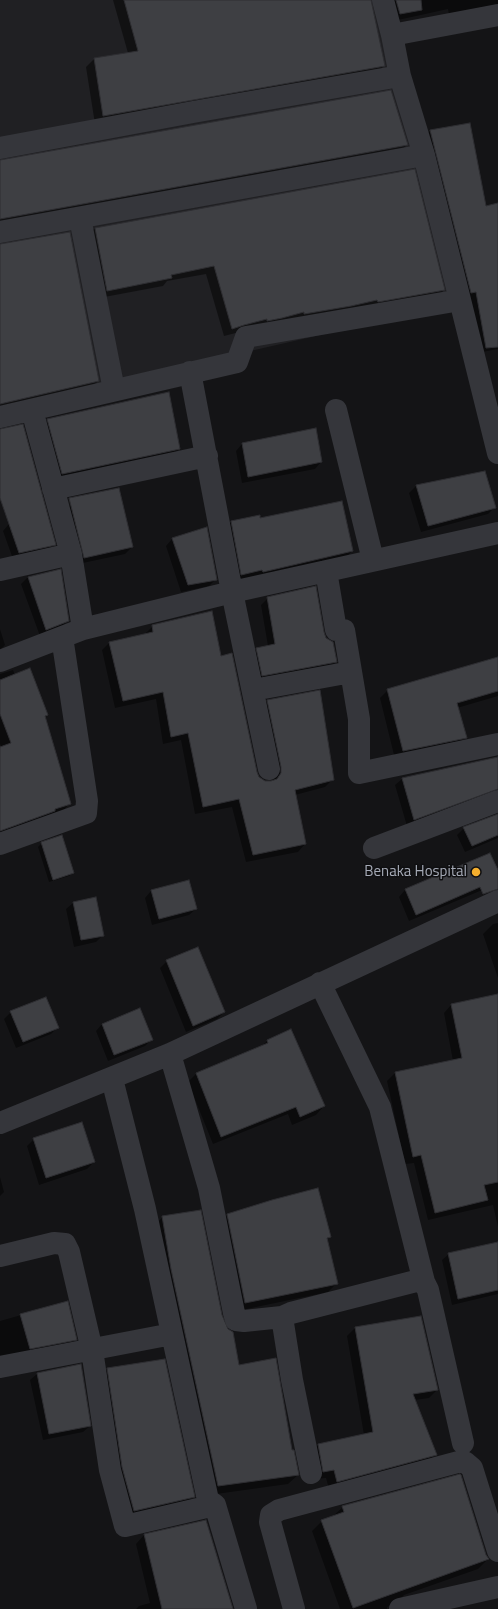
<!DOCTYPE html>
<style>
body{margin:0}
canvas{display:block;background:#141416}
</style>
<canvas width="498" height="1609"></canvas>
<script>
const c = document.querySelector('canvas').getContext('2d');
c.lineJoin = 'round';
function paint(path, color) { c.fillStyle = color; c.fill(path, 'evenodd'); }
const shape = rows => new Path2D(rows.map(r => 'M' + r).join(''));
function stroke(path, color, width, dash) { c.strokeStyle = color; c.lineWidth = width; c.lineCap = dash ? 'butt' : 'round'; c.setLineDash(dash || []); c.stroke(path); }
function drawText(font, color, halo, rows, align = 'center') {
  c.font = font + ' "Titillium Web",sans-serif'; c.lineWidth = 3; c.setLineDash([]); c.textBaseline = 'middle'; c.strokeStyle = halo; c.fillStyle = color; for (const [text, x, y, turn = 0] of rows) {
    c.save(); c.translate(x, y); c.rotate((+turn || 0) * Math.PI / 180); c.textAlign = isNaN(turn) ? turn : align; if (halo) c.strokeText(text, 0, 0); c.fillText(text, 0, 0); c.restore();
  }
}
paint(shape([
 [0,0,378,0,452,305,0,408]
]), '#202023');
paint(shape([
 [113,0,353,0,384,66,375,74,95,124,86,67,95,58,128,53],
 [394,0,498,0,498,4,449,15,448,9,398,20],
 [469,124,485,207,498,204,498,349,477,353,421,140,430,131],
 [407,145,398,153,0,226,0,161],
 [95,228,444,290,436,298,259,327,224,336,206,274,167,281,163,286,99,298,87,236],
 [0,245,98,381,90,389,0,410],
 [48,420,179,449,171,457,53,479,40,428],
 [242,444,321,462,315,469,242,483,236,451],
 [484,472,495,507,488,514,421,532,409,493,416,486],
 [71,504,132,547,125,554,78,564,64,511],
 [259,520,352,551,344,560,233,583,223,530,232,521],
 [9,524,54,544,48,551,13,559,3,531],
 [206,528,216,579,209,586,181,592,166,546,172,539],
 [60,570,68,621,61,627,40,636,21,584,28,577],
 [268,598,323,633,336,662,329,668,256,682,250,655,257,649,268,646,261,605],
 [153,626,220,657,256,772,259,778,265,782,273,781,274,775,260,709,268,701,333,779,325,787,295,795,305,844,298,852,246,862,232,807,195,814,181,740,163,744,156,699,115,708,102,650,109,643,145,634],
 [0,629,5,645,0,650],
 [498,658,498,696,457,708,465,737,457,746,395,759,380,698,388,690],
 [13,670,15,675,47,715,44,718,70,803,62,812,0,835,0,750,2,748,0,744,0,674],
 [498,758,498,797,407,826,395,785,402,779],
 [498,815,498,838,465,852,457,835,464,828],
 [42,843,73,873,69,876,49,882,38,847],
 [490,854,498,873,498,880,494,885,409,921,399,897,405,890],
 [151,891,196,909,189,915,152,925,145,898],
 [73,903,103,935,96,942,74,947,66,909],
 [498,923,498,978,483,934,493,924],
 [167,961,224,1012,217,1019,186,1032,160,968],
 [498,995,498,1227,493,1205,428,1220,414,1163,405,1164,387,1081,395,1073,453,1061,444,1013,451,1005],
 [11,1012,58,1027,51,1034,16,1048,4,1019],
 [102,1024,151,1040,145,1046,108,1061,96,1031],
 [268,1040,324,1106,316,1115,292,1125,288,1114,213,1144,188,1082,196,1074,261,1047],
 [34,1139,94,1162,87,1169,39,1185,27,1146],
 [0,1177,4,1192,0,1196],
 [228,1215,329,1237,327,1240,337,1283,328,1292,237,1311,219,1224],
 [163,1217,238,1366,291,1452,298,1475,288,1484,209,1495,153,1226],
 [498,1243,498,1294,452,1305,442,1260,449,1254],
 [67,1302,76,1339,69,1346,0,1359,0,1321],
 [355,1328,437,1390,429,1398,415,1400,436,1454,427,1463,329,1489,326,1478,315,1479,310,1454,318,1445,364,1435,347,1336],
 [108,1369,193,1497,185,1505,125,1519,99,1378],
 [37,1374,90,1426,83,1432,43,1440,30,1380],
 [343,1507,485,1555,488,1559,478,1569,404,1595,395,1604,387,1607,387,1609,340,1609,312,1531,322,1521,333,1516],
 [144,1535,232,1609,136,1609,139,1606,150,1603,136,1544]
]), '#0007');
const building = shape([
 [124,0,371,0,385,66,103,116,94,58,138,51,124,0],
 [396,0,421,0,422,10,400,14,396,0],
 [391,90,408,145,0,219,0,160,391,90],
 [470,123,486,206,498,203,498,347,486,348,476,292,471,293,430,130,470,123],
 [415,169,445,290,378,302,377,300,351,306,304,314,304,312,282,318,267,321,267,319,244,325,232,329,214,266,171,275,172,278,107,291,95,228,415,169],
 [70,232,99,381,0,404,0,244,70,232],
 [169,392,180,449,62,474,47,419,169,392],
 [23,424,56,545,19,553,0,498,0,429,23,424],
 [316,428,322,462,248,477,242,443,316,428],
 [485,471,496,508,428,526,416,485,485,471],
 [119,488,133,547,84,558,69,498,119,488],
 [342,501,353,551,263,572,262,570,241,575,231,521,260,515,260,518,342,501],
 [207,527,217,580,188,585,172,538,207,527],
 [61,569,69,621,46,630,28,577,61,569],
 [316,586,324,632,326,638,333,642,337,662,262,676,256,648,275,644,267,597,316,586],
 [212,611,221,656,232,653,257,772,259,777,265,781,271,781,277,779,281,773,281,767,267,700,320,690,334,780,295,790,306,844,253,855,239,799,203,807,188,733,171,737,163,692,123,701,109,642,153,632,152,625,212,611],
 [498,657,498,691,457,703,467,738,403,751,387,689,498,657],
 [30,668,48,715,45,716,71,804,55,809,55,811,0,831,0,747,11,743,0,714,0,680,30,668],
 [498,757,498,789,414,820,402,778,498,757],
 [498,814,498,835,472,846,463,827,498,814],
 [62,835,74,873,53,880,41,842,62,835],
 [490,853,498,870,498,889,483,894,480,887,416,915,405,889,490,853],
 [189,880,197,909,159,919,151,890,189,880],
 [96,897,104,936,81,940,73,902,96,897],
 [198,947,225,1012,193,1026,166,960,198,947],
 [498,994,498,1182,484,1185,488,1200,435,1213,421,1155,413,1157,395,1072,462,1058,451,1004,498,994],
 [46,997,59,1028,23,1042,10,1011,46,997],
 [140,1008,153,1040,114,1055,102,1024,140,1008],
 [291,1029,325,1106,300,1117,296,1107,221,1137,196,1073,268,1043,267,1040,291,1029],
 [82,1122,95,1162,46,1178,33,1138,82,1122],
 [318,1188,331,1237,327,1238,338,1284,245,1303,227,1214,272,1200,318,1188],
 [201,1210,222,1315,228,1329,233,1332,239,1365,276,1358,292,1450,294,1450,299,1475,218,1486,171,1269,162,1216,201,1210],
 [498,1242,498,1290,458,1299,448,1253,498,1242],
 [68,1301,77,1340,30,1349,20,1314,68,1301],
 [421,1316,438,1390,413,1394,437,1455,337,1482,334,1470,323,1472,318,1444,373,1432,355,1327,421,1316],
 [165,1359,195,1497,134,1511,122,1467,107,1368,165,1359],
 [81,1364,91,1426,49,1434,37,1373,81,1364],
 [460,1474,461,1475,486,1555,489,1559,353,1608,321,1520,344,1512,342,1506,460,1474],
 [206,1520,233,1609,162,1609,144,1534,206,1520]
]);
paint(building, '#3e3f43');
stroke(building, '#2e2e32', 1);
stroke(shape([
 [383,0,392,35,400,76,424,155,498,453],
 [392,35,498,15],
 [0,148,193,112,400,76],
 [80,218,114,390],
 [0,232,424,155],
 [190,372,232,592,269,769],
 [32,410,71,554,83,629],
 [336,410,373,560],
 [0,417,237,362,246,337,460,300],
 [53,489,207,456],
 [0,570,71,554],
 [326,571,336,630,344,630,359,719,359,773,498,744],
 [0,661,83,629,232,592,498,533],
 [253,690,351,672],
 [0,844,86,813,87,801,62,637],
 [374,848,498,801],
 [320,983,380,1107,424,1282,428,1290,463,1443],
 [170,1054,209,1188,234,1313,236,1320,244,1321,282,1317,291,1313,416,1281,424,1282],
 [112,1079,145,1209,208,1500,215,1505,246,1609],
 [0,1123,170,1054,498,901],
 [0,1256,54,1243,65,1244,69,1252,92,1350,110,1470,125,1526,215,1505],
 [282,1317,292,1380,311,1473],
 [0,1367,172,1334],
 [294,1609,270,1522,271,1515,279,1510,458,1462,465,1462,472,1468,498,1551],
 [400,1609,498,1587]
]), '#35363b', 22);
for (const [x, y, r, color] of [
 [476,872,5,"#f5af2e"]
]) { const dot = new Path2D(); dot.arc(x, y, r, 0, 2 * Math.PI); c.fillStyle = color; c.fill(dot); stroke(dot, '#0f0f11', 1.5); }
drawText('15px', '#a6abb7', '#0f0f11', [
 ["Benaka Hospital",467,872]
], 'right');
</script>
